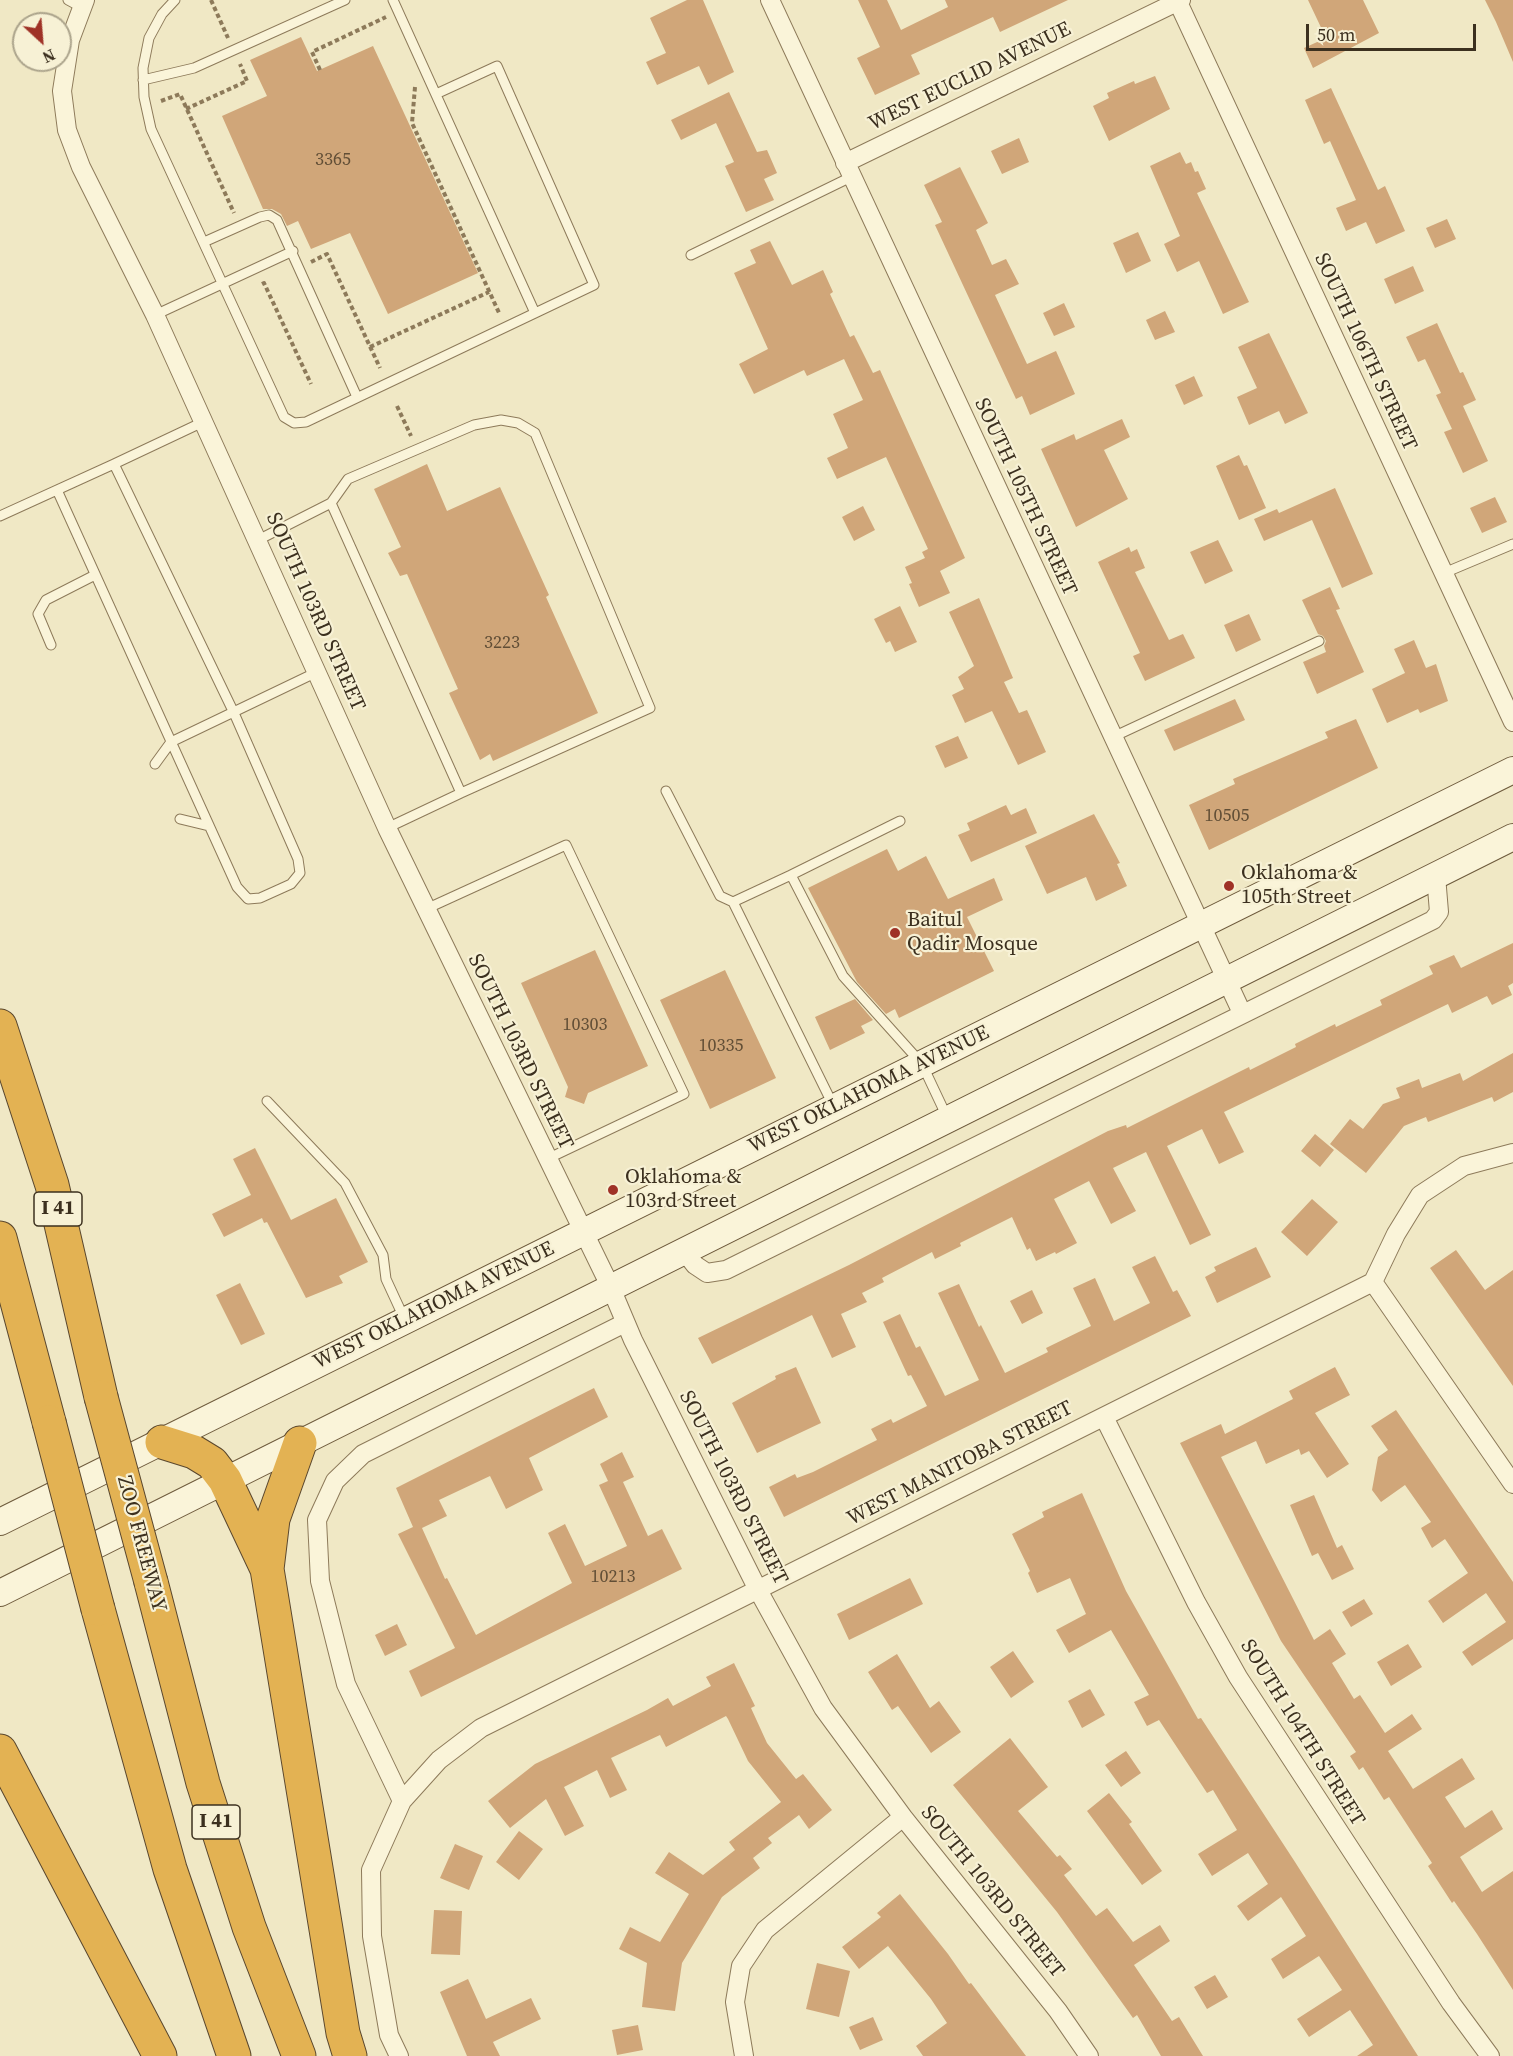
<!DOCTYPE html>
<style>
body{margin:0}
#map{position:relative;width:1513px;height:2056px;overflow:hidden;background:#f0e8c5;font-family:"Source Serif 4",serif}
canvas{display:block}
.north{position:absolute;left:12px;top:12px;width:60px;height:60px;box-sizing:border-box;background:#f7f1d5;border:2px solid #aca48c;border-radius:50%;rotate:154deg;font-size:16px;font-weight:700;line-height:24px;text-align:center;color:#3c301f}
.north::after{content:'';display:block;margin:auto;width:21px;height:27px;background:#9f3227;clip-path:polygon(50% 0,100% 100%,50% 72%,0 100%)}
.scale{position:absolute;left:1306px;top:24px;width:170px;height:27px;box-sizing:border-box;border:3px solid #3c301f;border-top:0;padding-left:8px;font-size:18px;line-height:21px;white-space:nowrap;color:#3c301f;-webkit-text-stroke:4px #f7f1d5;paint-order:stroke}
</style>
<div id="map">
<canvas width="1513" height="2056"></canvas>
<div class="north">N</div>
<div class="scale">50 m</div>
</div>
<script>
const c = document.querySelector('canvas').getContext('2d');
c.lineJoin = 'round';
function paint(path, color) { c.fillStyle = color; c.fill(path, 'evenodd'); }
const shape = rows => new Path2D(rows.map(r => 'M' + r).join(''));
function stroke(path, color, width, dash) { c.strokeStyle = color; c.lineWidth = width; c.lineCap = dash ? 'butt' : 'round'; c.setLineDash(dash || []); c.stroke(path); }
function drawText(font, color, halo, rows, align = 'center') {
  c.font = font + ' "Source Serif 4",serif'; c.lineWidth = 4.5; c.setLineDash([]); c.textBaseline = 'middle'; c.strokeStyle = halo; c.fillStyle = color; for (const [text, x, y, turn = 0] of rows) {
    c.save(); c.translate(x, y); c.rotate((+turn || 0) * Math.PI / 180); c.textAlign = isNaN(turn) ? turn : align; if (halo) c.strokeText(text, 0, 0); c.fillText(text, 0, 0); c.restore();
  }
}
paint(shape([
 [687,0,703,0,734,72,708,85,699,66,657,85,646,62,666,53,650,18],
 [858,0,887,0,901,30,948,7,945,0,1068,0,1000,32,993,17,911,55,920,74,875,95,857,58,880,47],
 [1308,0,1363,0,1379,33,1313,68,1304,48,1326,38],
 [1485,0,1513,0,1513,62,1496,22],
 [301,37,317,71,373,46,478,273,388,314,350,233,311,249,298,221,287,226,281,214,272,209,263,209,222,116,267,96,250,60],
 [1155,76,1170,109,1109,141,1093,106,1109,98,1107,93,1134,81,1135,84],
 [1331,88,1378,190,1385,186,1405,231,1376,244,1366,222,1346,231,1336,208,1356,200,1330,141,1324,144,1305,100],
 [729,92,757,152,767,150,777,173,764,179,774,200,746,212,725,166,734,162,716,123,681,140,671,120],
 [1019,138,1029,162,1002,174,991,151],
 [1180,152,1186,164,1191,162,1195,172,1198,171,1206,189,1197,193,1249,302,1223,314,1199,261,1177,272,1164,244,1180,236,1150,166],
 [960,167,988,223,976,230,992,265,1006,259,1019,284,995,295,1027,364,1056,351,1075,394,1030,415,1022,396,1016,399,935,225,942,222,924,185],
 [1447,219,1456,239,1435,248,1426,228],
 [1138,232,1151,261,1126,273,1113,243],
 [770,241,792,285,823,270,833,292,830,294,850,337,854,335,873,373,880,370,965,558,940,571,950,593,919,607,909,584,912,583,905,567,925,558,922,552,928,549,886,457,837,479,827,458,848,448,833,414,863,400,844,359,807,376,804,370,754,394,739,364,768,349,734,273,756,263,750,250],
 [1413,266,1424,291,1395,304,1384,279],
 [1064,303,1075,327,1054,336,1043,313],
 [1165,311,1175,332,1155,340,1146,320],
 [1437,323,1460,373,1463,372,1476,400,1463,406,1488,461,1463,473,1444,432,1452,429,1436,395,1441,393,1425,359,1418,362,1406,337],
 [1269,333,1308,413,1285,424,1279,411,1249,425,1237,397,1257,388,1238,347],
 [1194,376,1203,396,1184,405,1175,385],
 [1122,419,1130,437,1104,450,1128,499,1076,527,1041,449,1074,434,1076,440],
 [1239,455,1244,466,1247,465,1266,508,1239,520,1216,466],
 [427,464,447,511,500,487,549,595,546,597,598,713,493,761,490,754,480,760,449,693,458,689,407,574,400,576,388,553,401,547,374,489],
 [1335,488,1373,574,1342,588,1312,520,1264,541,1254,519,1277,509,1279,513],
 [1495,497,1507,522,1482,533,1470,508],
 [863,506,875,530,854,541,842,517],
 [1218,540,1233,571,1205,584,1190,552],
 [1129,547,1131,552,1137,549,1145,568,1135,572,1169,640,1183,634,1195,658,1145,681,1133,656,1140,653,1098,562],
 [1330,587,1340,609,1336,610,1364,672,1317,694,1303,662,1326,652,1324,646,1326,641,1323,636,1318,634,1302,600],
 [979,598,1013,678,1004,682,1019,713,1027,710,1046,752,1018,765,992,711,965,723,952,695,964,689,958,677,974,666,949,612],
 [900,606,917,642,895,652,890,641,886,643,874,619],
 [1249,614,1261,640,1236,652,1224,625],
 [1414,640,1426,668,1436,664,1448,701,1420,713,1418,709,1387,723,1372,689,1405,673,1394,649],
 [1235,699,1245,720,1174,751,1164,730],
 [1356,719,1378,768,1209,850,1189,805,1235,784,1233,779,1328,738,1325,732],
 [958,736,968,758,945,768,935,746],
 [1006,805,1011,815,1026,808,1037,833,971,862,958,835,970,830,967,823],
 [1094,814,1120,863,1117,864,1127,886,1096,901,1086,877,1047,894,1025,846],
 [887,849,898,871,926,856,948,899,994,878,1003,900,967,917,994,971,899,1018,895,1009,886,1014,857,982,808,888],
 [1513,943,1513,983,1508,986,1512,995,1492,1005,1487,996,1452,1013,1448,1004,1224,1112,1244,1152,1219,1164,1202,1129,1167,1146,1211,1235,1190,1245,1146,1152,1113,1168,1136,1211,1111,1224,1089,1181,1054,1199,1077,1243,1056,1254,1055,1252,1036,1261,1030,1248,1027,1250,1012,1217,960,1243,961,1246,935,1259,932,1252,882,1278,884,1282,862,1293,867,1302,841,1314,856,1347,832,1358,812,1315,712,1364,698,1338,849,1265,1108,1131,1126,1125,1127,1128,1249,1067,1250,1070,1296,1047,1295,1044,1335,1024,1336,1027,1382,1005,1380,1000,1433,974,1429,966,1454,955,1461,968],
 [595,950,648,1066,588,1093,584,1104,565,1097,568,1087,521,983],
 [725,970,776,1078,710,1109,660,1000],
 [855,999,873,1020,861,1026,865,1033,830,1050,815,1017],
 [1513,1053,1513,1092,1494,1102,1492,1097,1428,1122,1426,1117,1404,1126,1366,1173,1330,1144,1350,1119,1363,1129,1383,1104,1400,1098,1396,1088,1419,1079,1422,1088,1460,1073,1463,1081],
 [1315,1134,1334,1150,1320,1167,1301,1151],
 [255,1148,291,1220,336,1198,368,1262,339,1276,343,1283,306,1298,267,1222,264,1223,262,1218,224,1237,212,1214,251,1195,233,1159],
 [1312,1199,1338,1222,1307,1256,1281,1232],
 [1256,1247,1271,1277,1217,1303,1205,1277,1216,1271,1214,1267],
 [1456,1250,1485,1290,1513,1270,1513,1386,1430,1268],
 [1155,1256,1173,1292,1177,1290,1191,1316,784,1517,769,1487,795,1474,797,1478,813,1472,877,1440,871,1429,891,1419,893,1423,927,1406,911,1375,908,1376,883,1322,900,1314,916,1348,920,1346,945,1396,979,1380,938,1293,959,1284,979,1327,981,1325,1005,1373,1048,1352,1046,1348,1091,1326,1073,1288,1095,1278,1114,1321,1150,1303,1132,1267],
 [240,1283,265,1334,241,1345,216,1295],
 [1032,1290,1043,1313,1022,1324,1010,1301],
 [796,1367,821,1423,757,1453,732,1403,776,1379,775,1376],
 [1335,1367,1350,1395,1315,1413,1349,1464,1327,1478,1309,1451,1301,1455,1299,1449,1266,1464,1256,1441,1221,1457,1314,1640,1330,1629,1346,1654,1332,1663,1354,1699,1360,1695,1385,1733,1412,1714,1422,1729,1388,1751,1413,1789,1462,1758,1475,1779,1445,1797,1465,1828,1492,1810,1503,1829,1460,1857,1482,1892,1513,1871,1513,1990,1477,1934,1454,1901,1452,1903,1428,1866,1432,1863,1389,1797,1384,1800,1363,1767,1359,1770,1350,1756,1356,1752,1281,1641,1180,1443,1221,1424,1225,1434,1293,1399,1289,1391],
 [594,1388,608,1417,529,1458,543,1490,506,1509,490,1476,439,1500,447,1516,422,1528,445,1579,447,1578,476,1635,572,1583,548,1533,565,1524,585,1566,627,1546,599,1485,608,1481,600,1464,622,1452,634,1477,623,1482,648,1536,662,1529,682,1569,421,1697,409,1671,455,1648,398,1534,413,1527,396,1488],
 [1396,1410,1513,1582,1513,1639,1472,1666,1462,1652,1506,1622,1486,1593,1443,1623,1428,1601,1468,1573,1445,1539,1432,1548,1421,1528,1431,1522,1405,1485,1381,1502,1372,1490,1378,1457,1388,1450,1371,1426],
 [1082,1493,1126,1591,1198,1719,1201,1718,1295,1862,1418,2056,1357,2056,1373,2045,1350,2010,1309,2037,1297,2019,1342,1990,1319,1956,1283,1979,1271,1959,1306,1936,1281,1897,1248,1921,1237,1906,1268,1884,1248,1853,1212,1876,1198,1854,1237,1830,1213,1790,1207,1793,1159,1720,1147,1726,1134,1702,1149,1695,1111,1630,1069,1653,1056,1630,1086,1614,1070,1578,1037,1593,1028,1573,1030,1571,1012,1534,1044,1517,1042,1512],
 [1314,1495,1337,1548,1342,1545,1354,1569,1332,1580,1318,1553,1312,1556,1290,1505],
 [910,1578,923,1604,849,1640,837,1614],
 [1364,1599,1373,1614,1351,1627,1342,1612],
 [397,1624,407,1645,385,1656,375,1635],
 [1408,1644,1422,1667,1391,1686,1377,1662],
 [1013,1651,1034,1682,1011,1698,990,1667],
 [897,1654,930,1708,939,1701,961,1732,931,1753,898,1706,892,1710,868,1672],
 [734,1663,755,1706,751,1708,767,1743,796,1779,803,1774,832,1810,809,1829,799,1815,768,1838,772,1843,753,1858,760,1868,722,1897,682,1963,675,2011,642,2007,647,1963,619,1949,630,1927,660,1942,689,1894,655,1873,669,1852,703,1875,735,1850,729,1842,781,1802,748,1761,728,1719,726,1716,666,1747,660,1735,611,1758,627,1790,610,1798,597,1770,564,1787,584,1826,565,1836,546,1799,510,1828,488,1801,535,1764,647,1710,668,1698,673,1706,711,1686,706,1677],
 [1090,1689,1105,1715,1082,1728,1068,1701],
 [1010,1738,1048,1787,1018,1811,1057,1857,1060,1855,1072,1869,1064,1875,1096,1916,1107,1908,1133,1942,1160,1925,1170,1941,1134,1965,1172,2021,1179,2017,1203,2056,1161,2056,1137,2015,1133,2018,1057,1912,953,1785],
 [1126,1751,1141,1773,1121,1787,1105,1765],
 [1109,1793,1132,1822,1129,1824,1162,1871,1142,1885,1087,1811],
 [519,1831,543,1849,519,1880,496,1862],
 [455,1844,483,1856,469,1890,440,1878],
 [900,1894,948,1954,969,1984,971,1983,1026,2056,923,2056,916,2046,947,2023,931,1999,888,1946,859,1969,842,1947,881,1917,877,1913],
 [434,1910,462,1911,460,1955,431,1954],
 [817,1963,850,1971,839,2017,806,2009],
 [1215,1975,1228,1997,1207,2009,1194,1987],
 [468,1979,486,2019,531,1998,541,2019,493,2042,500,2056,467,2056,440,1992],
 [873,2017,883,2040,860,2050,849,2027],
 [638,2025,643,2050,617,2055,612,2030]
]), '#d0a679');
const lane = shape([
 [68,0,81,7],
 [175,0,162,14,149,38,143,68,144,97,151,129,284,417,294,423,306,422,594,285,497,66,436,94],
 [393,0,535,313],
 [143,80,194,68,345,0],
 [204,242,260,217,269,215,277,220,357,397],
 [691,255,851,177],
 [155,315,293,251],
 [57,490,237,887,248,899,260,898,291,884,300,873,298,859,234,713,114,464,203,422],
 [331,503,348,479,474,425,501,420,518,423,535,433,650,708,461,793],
 [0,516,114,464],
 [258,540,331,503,461,793,387,828],
 [1444,573,1513,544],
 [51,645,38,614,46,600,95,575],
 [1113,737,1319,641],
 [155,764,171,742,317,672],
 [666,791,720,896,733,902],
 [180,819,209,826],
 [791,875,900,821],
 [426,909,566,845,684,1094,547,1159],
 [267,1101,345,1183,383,1255,386,1279,404,1318],
 [834,1107,733,902,791,875,843,976,922,1064,947,1117]
]);
const street = shape([
 [85,0,70,40,62,91,67,130,81,167,155,315,387,828,611,1288,633,1340,758,1590,823,1708,903,1817,1058,2011,1089,2056],
 [770,0,1242,1013],
 [1177,0,1513,722],
 [845,163,1181,0],
 [684,1251,695,1265,707,1273,726,1270,1433,920,1439,912,1436,876],
 [1373,1282,1513,1484],
 [1104,1417,1196,1602,1238,1677,1451,2003,1490,2056],
 [402,1801,439,1760,481,1728,1373,1282,1396,1234,1420,1195,1464,1166,1513,1153],
 [399,2056,389,2035,372,1936,371,1870,402,1801,346,1684,320,1581,317,1520,335,1481,363,1454,625,1323],
 [744,2056,735,2002,741,1966,765,1930,903,1817]
]);
const secondary = shape([
 [0,1522,1513,770],
 [0,1593,1513,837]
]);
const highway = shape([
 [0,1026,52,1185,101,1397],
 [0,1238,49,1422],
 [162,1442,194,1452,212,1463,225,1480,267,1569],
 [300,1443,273,1519,267,1569,343,2033,350,2056],
 [151,1582,203,1783,249,1927,299,2056],
 [98,1609,170,1869,234,2056],
 [0,1751,160,2056]
]);
stroke(lane, '#8d7a5a', 11);
stroke(street, '#8d7a5a', 20);
stroke(secondary, '#6f5b3d', 28);
stroke(highway, '#5a472e', 35);
stroke(shape([
 [211,0,228,38],
 [320,70,312,52,386,17],
 [415,87,412,123,500,315],
 [161,101,180,94,234,213],
 [186,109,247,81,240,64],
 [311,262,327,254,380,368],
 [262,284,264,283,311,384],
 [370,347,489,292],
 [397,406,411,436]
]), '#8d7a5a', 4, [4.5, 3]);
stroke(lane, '#faf4d9', 9);
stroke(street, '#faf4d9', 18);
stroke(secondary, '#faf4d9', 26);
stroke(highway, '#e3b253', 33);
const highwayBridge = shape([
 [101,1397,151,1582],
 [49,1422,98,1609]
]);
stroke(highwayBridge, '#5a472e', 35, []);
stroke(highwayBridge, '#e3b253', 33);
for (const [x, y, r, color] of [
 [1229,886,6,"#9f3227"],
 [895,933,6,"#9f3227"],
 [613,1190,6,"#9f3227"]
]) { const dot = new Path2D(); dot.arc(x, y, r, 0, 2 * Math.PI); c.fillStyle = color; c.fill(dot); stroke(dot, '#f7f1d5', 2); }
drawText('18px', '#614e36', null, [
 ["3365",333,160],
 ["3223",502,643],
 ["10505",1227,816],
 ["10303",585,1025],
 ["10335",721,1046],
 ["10213",613,1577]
]);
for (const [x, y, w] of [
 [58,1209,48],
 [216,1822,48]
]) { const box = new Path2D(); box.roundRect(x - w / 2, y - 17, w, 34, 4.5); c.fillStyle = '#f7f1d5'; c.fill(box); stroke(box, '#3c301f', 1.5); }
drawText('bold 20px', '#3c301f', null, [
 ["I 41",58,1209],
 ["I 41",216,1822]
]);
drawText('21px', '#3c301f', '#f7f1d5', [
 ["WEST EUCLID AVENUE",970,77,-26],
 ["SOUTH 106TH STREET",1365,352,65],
 ["SOUTH 105TH STREET",1025,497,65],
 ["SOUTH 103RD STREET",315,612,66],
 ["SOUTH 103RD STREET",520,1052,64],
 ["WEST OKLAHOMA AVENUE",869,1090,-26],
 ["WEST OKLAHOMA AVENUE",434,1306,-26],
 ["WEST MANITOBA STREET",960,1464,-27],
 ["SOUTH 103RD STREET",733,1488,63],
 ["ZOO FREEWAY",141,1544,75],
 ["SOUTH 104TH STREET",1302,1733,58],
 ["SOUTH 103RD STREET",992,1892,51]
]);
drawText('21px', '#3c301f', '#f7f1d5', [
 ["Oklahoma &",1241,874],
 ["105th Street",1241,898],
 ["Baitul",907,921],
 ["Qadir Mosque",907,945],
 ["Oklahoma &",625,1178],
 ["103rd Street",625,1202]
], 'left');
</script>
